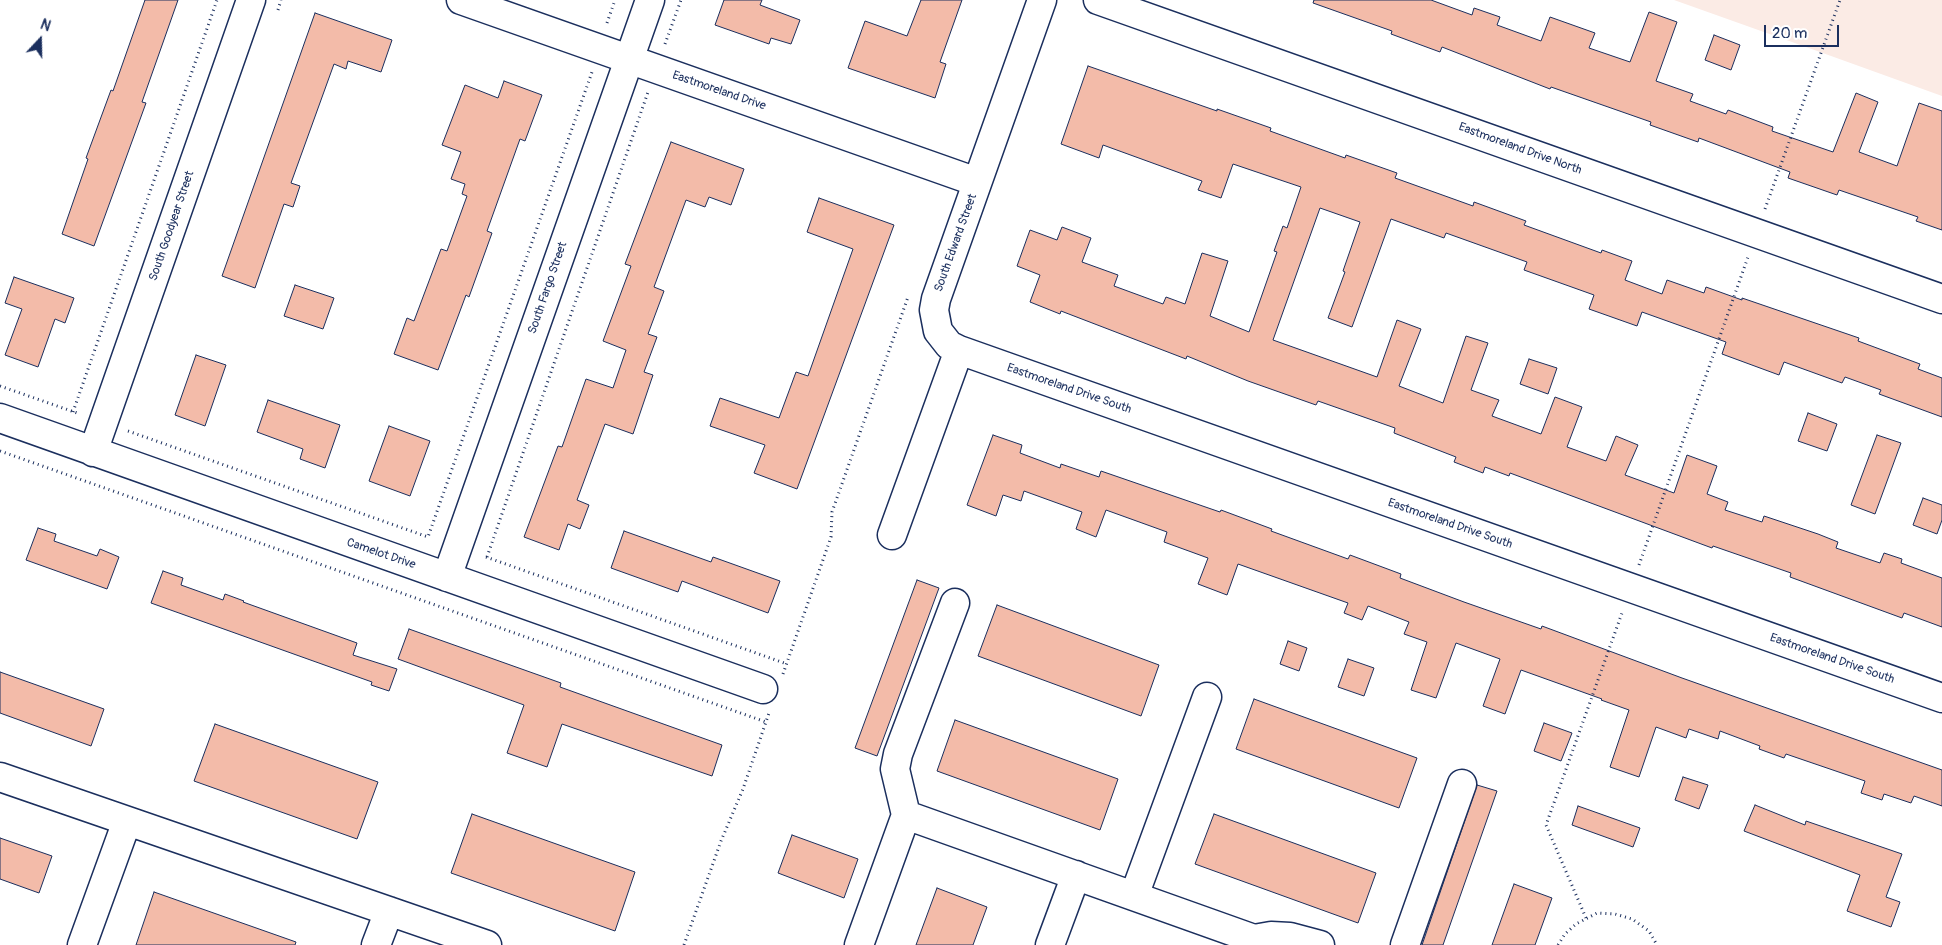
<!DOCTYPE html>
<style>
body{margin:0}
#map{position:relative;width:1942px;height:945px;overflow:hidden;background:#fff;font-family:Pangolin,sans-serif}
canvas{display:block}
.north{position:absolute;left:15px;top:15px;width:50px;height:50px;-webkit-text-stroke:4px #fff;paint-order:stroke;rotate:21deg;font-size:14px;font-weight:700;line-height:20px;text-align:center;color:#1b2f5e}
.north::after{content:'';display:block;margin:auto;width:18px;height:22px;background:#1b2f5e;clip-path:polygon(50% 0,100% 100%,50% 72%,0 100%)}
.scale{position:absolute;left:1764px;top:25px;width:75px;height:22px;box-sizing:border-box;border:2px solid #1b2f5e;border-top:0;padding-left:6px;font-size:15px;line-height:18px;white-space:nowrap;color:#1b2f5e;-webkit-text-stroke:4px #fff;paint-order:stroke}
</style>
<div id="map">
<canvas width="1942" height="945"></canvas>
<div class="north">N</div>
<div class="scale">20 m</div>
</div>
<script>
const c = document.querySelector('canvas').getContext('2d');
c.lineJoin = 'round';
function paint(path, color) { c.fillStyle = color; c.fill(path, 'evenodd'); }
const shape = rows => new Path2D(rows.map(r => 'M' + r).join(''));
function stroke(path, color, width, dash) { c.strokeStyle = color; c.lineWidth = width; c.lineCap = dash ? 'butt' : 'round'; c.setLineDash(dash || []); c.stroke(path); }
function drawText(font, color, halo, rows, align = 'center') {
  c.font = font + ' Pangolin,sans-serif'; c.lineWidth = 5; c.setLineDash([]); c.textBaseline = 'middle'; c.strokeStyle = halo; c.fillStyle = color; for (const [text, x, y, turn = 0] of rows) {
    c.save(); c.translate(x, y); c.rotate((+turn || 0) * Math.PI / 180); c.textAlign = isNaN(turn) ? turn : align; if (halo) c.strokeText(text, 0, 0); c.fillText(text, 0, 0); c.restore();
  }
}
paint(shape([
 [1674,0,1942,0,1942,96,1820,52]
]), '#fbebe5');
const building = shape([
 [145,0,178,0,142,102,146,103,94,246,62,234,88,159,86,158,111,90,113,91,145,0],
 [724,0,762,0,760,5,800,20,791,44,771,38,769,44,715,25,724,0],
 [921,0,962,0,940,62,946,64,935,98,848,68,865,21,907,36,921,0],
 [1314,0,1431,0,1472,15,1474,8,1500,17,1497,25,1541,41,1550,17,1595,33,1589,48,1630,62,1649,12,1677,22,1656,81,1693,94,1690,101,1726,114,1728,110,1773,127,1772,131,1833,152,1856,93,1878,102,1859,152,1897,166,1919,103,1942,111,1942,230,1916,221,1918,217,1839,190,1837,195,1788,178,1790,172,1699,138,1698,142,1650,125,1651,122,1551,87,1550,89,1442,47,1440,52,1391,34,1392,31,1313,3,1314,0],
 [315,13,392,40,381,72,348,61,346,69,334,64,291,183,300,186,293,207,284,204,255,288,222,276,315,13],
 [1714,35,1740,45,1731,70,1705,60,1714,35],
 [1088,66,1217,111,1217,109,1271,128,1270,131,1345,158,1346,155,1397,173,1395,178,1473,206,1474,202,1526,221,1524,225,1601,253,1602,250,1632,261,1625,280,1662,294,1667,280,1704,293,1706,287,1742,300,1742,298,1859,338,1858,341,1920,364,1918,369,1942,378,1942,417,1879,394,1881,390,1845,377,1842,383,1784,362,1779,375,1722,354,1726,342,1642,312,1637,326,1589,309,1594,295,1524,270,1527,262,1446,233,1444,238,1391,219,1352,327,1328,318,1345,272,1343,271,1360,222,1320,208,1273,340,1377,377,1397,320,1421,329,1399,386,1443,403,1466,336,1488,343,1471,390,1499,400,1492,416,1541,434,1555,397,1582,407,1567,447,1606,461,1616,436,1638,445,1625,475,1674,493,1687,455,1717,466,1707,494,1728,502,1725,510,1762,522,1764,516,1818,534,1838,542,1836,548,1880,563,1884,553,1902,559,1901,563,1942,578,1942,627,1904,613,1902,618,1790,577,1791,573,1713,546,1712,548,1510,473,1509,476,1485,467,1483,473,1454,462,1456,457,1394,433,1395,428,1318,401,1316,405,1248,381,1187,356,1186,359,1061,311,1060,314,1030,302,1040,275,1017,266,1030,230,1057,240,1062,227,1091,238,1082,262,1118,275,1114,286,1163,304,1166,297,1185,304,1202,253,1228,261,1210,316,1249,332,1277,252,1274,251,1283,226,1287,228,1301,187,1233,164,1221,198,1198,190,1202,181,1103,145,1099,158,1061,144,1088,66],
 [504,81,542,95,525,141,520,139,487,231,492,233,469,297,466,295,438,370,394,354,407,318,414,321,441,249,447,251,467,196,462,194,465,184,451,179,461,152,442,145,465,85,498,98,504,81],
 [671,142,744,169,731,205,709,197,705,207,686,200,654,287,664,291,648,334,657,337,644,372,653,375,633,434,605,424,577,500,589,505,580,529,568,524,559,550,524,537,558,446,562,447,586,379,613,388,626,350,603,341,631,266,625,264,671,142],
 [819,198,894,225,797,489,754,473,765,445,710,426,720,398,779,418,796,372,808,376,853,249,807,232,819,198],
 [14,277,74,298,65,323,55,319,38,367,5,355,22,309,5,303,14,277],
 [295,285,334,298,323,329,284,316,295,285],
 [196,355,226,365,205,426,175,415,196,355],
 [1529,359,1557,368,1548,394,1520,384,1529,359],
 [268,400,340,425,325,468,300,459,303,449,257,432,268,400],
 [1808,413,1837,424,1827,451,1798,441,1808,413],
 [389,426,430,441,410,496,369,481,389,426],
 [993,435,1022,445,1020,453,1060,468,1061,464,1099,477,1101,471,1220,512,1221,510,1272,529,1271,531,1348,559,1350,555,1401,574,1400,578,1464,602,1541,629,1542,626,1682,678,1942,770,1942,806,1914,796,1911,803,1884,794,1882,800,1861,793,1865,781,1786,754,1784,758,1759,749,1760,746,1720,731,1718,739,1689,729,1686,738,1656,727,1639,777,1610,767,1629,710,1601,700,1602,699,1521,670,1505,714,1483,706,1500,659,1456,643,1436,698,1411,690,1427,642,1404,634,1409,622,1368,606,1362,620,1344,613,1348,603,1238,564,1227,595,1198,584,1208,558,1164,542,1167,532,1106,510,1096,537,1076,529,1082,512,1024,491,1021,501,1003,495,996,516,967,505,993,435],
 [1877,435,1901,443,1875,514,1851,505,1877,435],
 [1923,498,1942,505,1942,520,1937,534,1913,525,1923,498],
 [38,528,56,534,54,541,97,556,100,549,119,557,107,589,26,560,38,528],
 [624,531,711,562,713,557,780,581,768,613,682,581,678,592,611,568,624,531],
 [163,571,183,578,181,585,223,600,225,594,244,601,243,602,357,643,353,655,397,669,389,691,371,685,372,682,151,603,163,571],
 [917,580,939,588,877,756,855,748,917,580],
 [997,605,1159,665,1141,716,978,656,997,605],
 [409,629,561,683,560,687,722,745,712,776,562,724,547,767,507,753,524,705,398,659,409,629],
 [1288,641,1307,648,1299,671,1280,664,1288,641],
 [1348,659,1374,668,1364,696,1338,687,1348,659],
 [0,672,104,709,91,746,0,713,0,672],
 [1254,699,1417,758,1399,808,1236,749,1254,699],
 [955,720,1118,779,1100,830,937,771,955,720],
 [1544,723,1572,733,1561,761,1534,751,1544,723],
 [215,724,378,782,357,839,194,781,215,724],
 [1683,777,1708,785,1699,809,1675,800,1683,777],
 [1477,785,1497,791,1443,945,1422,945,1477,785],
 [1755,805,1805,825,1806,821,1902,854,1886,897,1900,902,1891,927,1847,911,1860,875,1744,831,1755,805],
 [1578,806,1640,828,1633,847,1572,825,1578,806],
 [472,814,635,872,615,931,451,873,472,814],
 [1214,814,1376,873,1358,923,1195,864,1214,814],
 [792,835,858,859,844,898,778,873,792,835],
 [0,838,52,856,39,893,0,879,0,838],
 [1514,884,1552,898,1535,945,1492,945,1514,884],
 [937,888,987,907,973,945,916,945,937,888],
 [154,892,296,942,295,945,136,945,154,892]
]);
paint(building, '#f3bba9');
stroke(building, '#1b2f5e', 1);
const minor = shape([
 [461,0,977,182],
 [1042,0,936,299,934,310,938,331,949,345,959,350,1942,698],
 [1098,0,1942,299],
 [0,418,763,689],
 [93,452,251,0],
 [892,535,959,350],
 [447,577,650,0],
 [0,777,487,945],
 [906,815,1254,939,1271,936,1290,937,1320,945],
 [1134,896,1207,697],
 [82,945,127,821],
 [376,945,389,911],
 [859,945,906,815,895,769,898,754,955,603],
 [1050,945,1076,875],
 [1405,945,1462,784]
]);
stroke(minor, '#1b2f5e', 31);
stroke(shape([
 [278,10,281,0],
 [607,23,615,0],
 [665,44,681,0],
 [1765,209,1840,0],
 [0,386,80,414],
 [73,412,217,0],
 [128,431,428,537,592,72],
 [0,451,766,722],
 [486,557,787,664],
 [487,557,648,92],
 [1639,565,1748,257],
 [783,674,831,537,832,512,908,297],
 [1586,918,1546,825,1622,613],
 [684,945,721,841,743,789,769,713],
 [1558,945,1565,934,1576,924,1597,913,1615,914,1632,919,1649,931,1657,945]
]), '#1b2f5e', 3, [1, 4]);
stroke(minor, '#fff', 28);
drawText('12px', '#1b2f5e', '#fff', [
 ["Eastmoreland Drive",719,91,19],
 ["Eastmoreland Drive North",1520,149,20],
 ["South Goodyear Street",172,226,-71],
 ["South Edward Street",956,243,-70],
 ["South Fargo Street",548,288,-71],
 ["Eastmoreland Drive South",1069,389,19],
 ["Eastmoreland Drive South",1450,524,19],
 ["Camelot Drive",381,554,19],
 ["Eastmoreland Drive South",1832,659,19]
]);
</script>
